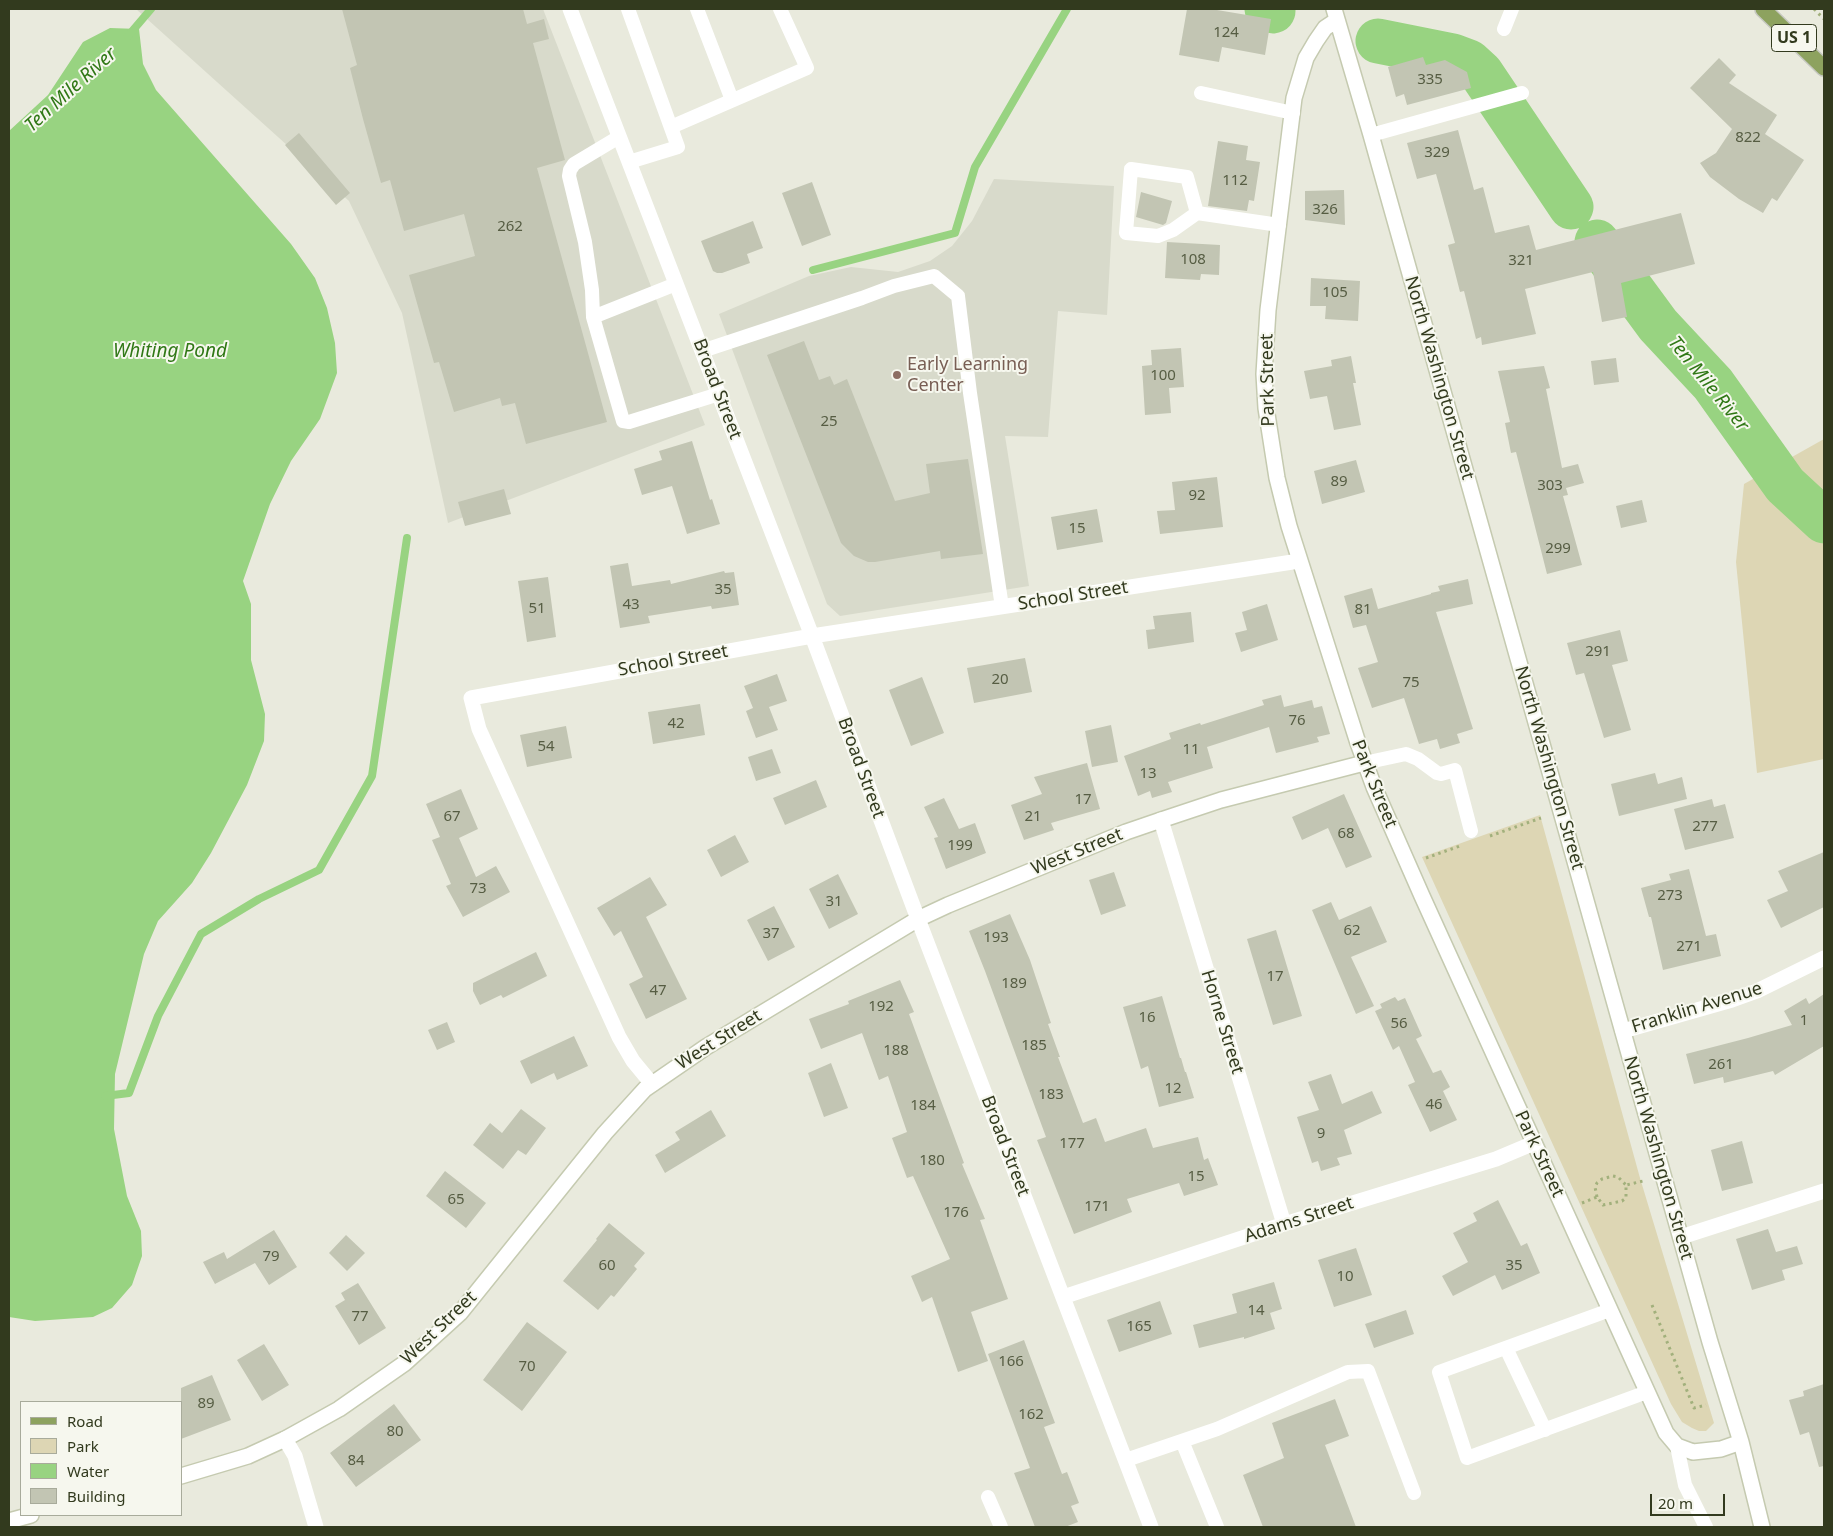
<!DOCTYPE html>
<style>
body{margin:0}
#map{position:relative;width:1833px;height:1536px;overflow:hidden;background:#e9eadd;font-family:"Noto Sans",sans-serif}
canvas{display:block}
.frame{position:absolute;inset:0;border:10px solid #323a1e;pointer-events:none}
.legend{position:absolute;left:20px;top:1401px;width:162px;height:115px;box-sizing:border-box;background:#f6f7ee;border:1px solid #a8ab9b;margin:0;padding:6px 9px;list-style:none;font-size:15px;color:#323a1e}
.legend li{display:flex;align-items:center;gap:10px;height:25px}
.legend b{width:25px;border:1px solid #a8ab9b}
.scale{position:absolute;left:1650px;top:1494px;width:75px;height:22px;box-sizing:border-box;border:2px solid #323a1e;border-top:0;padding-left:6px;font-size:15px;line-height:18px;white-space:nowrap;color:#323a1e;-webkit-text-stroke:4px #f6f7ee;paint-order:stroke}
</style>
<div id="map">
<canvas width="1833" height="1536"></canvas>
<div class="frame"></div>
<ul class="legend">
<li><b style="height:6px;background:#8da25f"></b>Road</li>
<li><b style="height:14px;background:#ddd6b4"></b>Park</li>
<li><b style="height:14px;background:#98d381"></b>Water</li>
<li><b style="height:14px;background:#c2c5b3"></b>Building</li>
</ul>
<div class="scale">20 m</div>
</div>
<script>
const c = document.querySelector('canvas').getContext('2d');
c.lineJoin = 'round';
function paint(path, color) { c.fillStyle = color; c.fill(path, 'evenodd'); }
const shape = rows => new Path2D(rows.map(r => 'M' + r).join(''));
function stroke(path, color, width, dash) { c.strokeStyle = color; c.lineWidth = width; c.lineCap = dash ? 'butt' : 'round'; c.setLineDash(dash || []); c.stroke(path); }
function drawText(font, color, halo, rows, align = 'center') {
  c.font = font + ' "Noto Sans",sans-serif'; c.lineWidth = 4; c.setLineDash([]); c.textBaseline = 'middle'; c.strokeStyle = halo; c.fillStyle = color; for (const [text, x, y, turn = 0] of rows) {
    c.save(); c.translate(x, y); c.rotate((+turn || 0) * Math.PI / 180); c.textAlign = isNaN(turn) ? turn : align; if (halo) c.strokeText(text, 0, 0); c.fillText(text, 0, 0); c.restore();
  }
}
paint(shape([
 [136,9,543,9,705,425,448,523,402,313,349,201],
 [994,179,1114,186,1107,315,1058,311,1048,437,1005,436,1029,586,840,616,827,604,719,314,809,276,851,267,898,272,930,261,952,246,972,221]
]), '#d8dacb');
paint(shape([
 [1824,439,1824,759,1757,773,1736,562,1744,484],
 [1540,815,1640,1178,1714,1423,1706,1431,1699,1431,1692,1428,1682,1422,1671,1404,1422,857]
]), '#ddd6b4');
paint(shape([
 [110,28,139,29,143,64,156,90,291,244,315,278,327,308,335,343,337,373,320,419,291,461,270,504,243,581,251,604,251,660,265,714,264,741,247,785,211,853,192,883,158,921,144,954,115,1074,114,1129,127,1196,141,1231,142,1256,132,1285,112,1308,93,1317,35,1321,9,1317,9,131,48,95,83,42]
]), '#98d381');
stroke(shape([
 [128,36,151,9],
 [813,270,955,233,975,167,1067,9],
 [105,1096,129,1093,158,1016,201,934,259,899,319,870,372,776,407,538]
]), '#98d381', 8);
stroke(shape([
 [1267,9,1273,11],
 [1378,41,1453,56,1469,62,1481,73,1571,207],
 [1597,242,1658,325,1713,384,1785,485,1824,521]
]), '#98d381', 45);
paint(shape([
 [342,9,523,9,527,24,544,19,549,39,533,43,565,160,537,168,607,422,526,444,515,403,502,406,500,398,454,412,439,362,434,363,409,275,475,256,464,214,404,231,390,180,381,183,363,119,350,68,357,65],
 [1187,9,1211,9,1271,19,1265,55,1222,47,1219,62,1179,55],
 [1423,57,1426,65,1445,60,1467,72,1471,88,1407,105,1404,94,1396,97,1388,67],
 [1719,58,1736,75,1729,83,1777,115,1765,134,1804,160,1777,201,1772,198,1763,213,1739,199,1710,177,1700,163,1716,153,1732,129,1690,88],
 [1458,130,1474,190,1483,187,1495,233,1529,225,1536,250,1681,213,1695,264,1621,283,1627,317,1602,322,1593,272,1525,289,1536,334,1482,345,1481,337,1476,339,1464,291,1460,292,1448,245,1455,243,1436,174,1417,179,1407,143],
 [299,133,350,193,336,205,285,145],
 [1218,141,1248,146,1246,160,1260,162,1254,201,1249,200,1247,211,1208,206],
 [812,182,831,235,802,246,782,193],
 [1344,190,1345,225,1305,220,1305,191],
 [1141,192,1172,201,1166,223,1163,225,1136,217],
 [753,221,763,248,747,254,750,263,722,273,717,273,713,271,701,241],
 [1167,242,1220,245,1219,275,1201,274,1200,280,1165,278],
 [1311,278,1360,281,1358,321,1325,319,1326,306,1310,306],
 [804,341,819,380,830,376,834,385,847,379,895,501,930,493,926,464,968,459,983,554,941,559,940,551,875,562,868,562,854,556,841,543,767,355],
 [1181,348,1184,387,1169,388,1171,413,1145,415,1142,366,1152,365,1151,350],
 [1351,356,1356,383,1353,383,1361,425,1334,430,1327,396,1310,399,1304,371,1332,366,1331,360],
 [1616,358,1619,382,1594,385,1591,361],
 [1544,366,1550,388,1546,389,1562,468,1578,464,1584,483,1566,488,1568,495,1563,496,1582,565,1547,574,1516,452,1511,453,1505,423,1510,422,1498,371],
 [692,441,710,500,712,499,720,524,687,534,672,486,642,495,634,469,662,460,659,451],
 [1356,460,1365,492,1322,504,1314,471],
 [1217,477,1223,527,1160,534,1157,511,1175,510,1172,482],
 [504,489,511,514,465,526,458,502],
 [1642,500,1647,522,1621,528,1616,506],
 [1097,509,1103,542,1057,550,1051,517],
 [628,563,632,586,670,580,671,584,724,571,725,573,734,572,739,605,712,609,711,606,648,616,650,623,620,628,610,566],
 [548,577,556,637,527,642,518,581],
 [1468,579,1473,604,1436,612,1473,729,1457,734,1460,743,1440,749,1437,739,1419,744,1404,698,1372,708,1358,668,1378,662,1366,625,1353,628,1344,596,1372,588,1378,609,1431,594,1431,593,1440,591,1438,586],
 [1267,604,1278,640,1241,652,1235,633,1247,630,1242,612],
 [1191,612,1194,642,1148,649,1146,630,1155,629,1153,616],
 [1620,630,1628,661,1612,665,1631,730,1604,738,1584,673,1576,675,1567,643],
 [1025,658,1032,692,974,703,967,668],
 [777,674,787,701,769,707,778,730,756,738,746,711,753,708,744,686],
 [922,677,944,733,911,746,889,690],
 [1281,695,1284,707,1312,700,1314,708,1322,706,1330,734,1317,737,1319,742,1276,753,1269,727,1207,747,1213,768,1168,782,1172,792,1152,798,1150,791,1138,796,1124,756,1171,739,1169,733,1200,723,1201,725,1264,705,1262,700],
 [700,704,705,735,653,744,648,712],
 [1111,725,1118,762,1092,767,1085,731],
 [566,726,572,758,527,767,520,735],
 [772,749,781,773,756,781,748,757],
 [1087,763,1100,809,1051,823,1054,830,1024,840,1011,805,1042,794,1034,777],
 [1655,773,1658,784,1682,777,1687,799,1619,816,1611,784],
 [816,780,827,807,785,825,773,798],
 [461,789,478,829,459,838,476,877,496,866,510,892,463,917,446,886,451,884,432,840,440,837,426,804],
 [1344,794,1372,857,1346,868,1328,828,1302,840,1292,817],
 [944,798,959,829,975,823,986,853,946,869,934,838,938,837,924,807],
 [1712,799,1714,807,1725,804,1734,838,1685,850,1674,809],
 [735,835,749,862,721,877,707,850],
 [1824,852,1824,907,1781,928,1767,900,1788,891,1778,871],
 [1689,869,1706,936,1716,934,1721,956,1663,970,1651,917,1649,917,1641,888,1671,880,1669,874],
 [1114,872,1126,906,1101,915,1089,880],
 [838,874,858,914,829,929,809,889],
 [650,877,667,905,646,917,687,999,646,1019,629,984,643,977,621,931,614,936,597,908],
 [1331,902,1339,920,1371,906,1387,942,1351,957,1374,1006,1356,1014,1312,910],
 [774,906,795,947,768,961,747,920],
 [1010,914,1030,960,1051,1023,1048,1024,1060,1057,1058,1057,1083,1123,1096,1118,1105,1142,1146,1128,1153,1148,1198,1137,1204,1160,1208,1158,1218,1185,1184,1196,1179,1183,1127,1199,1132,1212,1074,1234,1037,1140,1046,1137,985,971,969,931],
 [1276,930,1302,1016,1273,1025,1247,939],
 [536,952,547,976,503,998,501,995,480,1005,473,991,473,983],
 [900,980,914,1012,909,1014,964,1163,962,1164,985,1219,980,1220,1008,1299,971,1312,988,1361,958,1372,932,1297,922,1302,911,1276,950,1259,913,1176,907,1178,892,1138,907,1132,888,1076,879,1080,862,1033,821,1049,809,1019,849,1004,848,1001],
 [1824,994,1824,1046,1775,1075,1773,1071,1724,1083,1723,1077,1694,1084,1686,1054,1748,1038,1792,1025,1784,1011,1806,998,1809,1004],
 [1162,996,1180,1058,1181,1058,1185,1072,1186,1072,1194,1098,1159,1107,1148,1066,1141,1069,1123,1007],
 [1395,997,1398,1001,1405,998,1422,1036,1416,1039,1433,1073,1441,1070,1450,1087,1443,1091,1457,1120,1430,1132,1408,1085,1415,1082,1399,1046,1393,1050,1375,1011,1382,1008,1380,1004],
 [447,1022,455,1042,437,1050,428,1030],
 [574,1036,588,1066,557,1080,554,1073,531,1084,520,1061],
 [831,1063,848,1108,824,1117,808,1073],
 [1331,1074,1342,1104,1372,1091,1382,1113,1344,1130,1352,1154,1337,1158,1340,1165,1321,1171,1318,1161,1312,1163,1297,1117,1319,1110,1308,1082],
 [521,1109,546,1128,526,1155,518,1150,503,1169,473,1145,490,1123,502,1133],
 [711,1110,726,1136,665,1173,655,1155,680,1140,675,1132],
 [1742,1141,1753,1183,1722,1191,1711,1150],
 [445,1171,486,1203,466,1228,426,1196],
 [1498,1200,1521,1246,1527,1243,1540,1273,1502,1290,1495,1275,1453,1296,1442,1276,1468,1262,1453,1233,1477,1221,1473,1213],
 [609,1223,645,1253,634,1266,637,1269,614,1297,611,1295,598,1310,563,1281,597,1240,596,1239],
 [1768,1229,1776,1252,1797,1246,1803,1264,1782,1270,1785,1280,1752,1290,1736,1239],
 [274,1230,297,1267,269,1285,255,1263,215,1284,203,1262,224,1252,227,1259],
 [346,1235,365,1253,347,1271,329,1253],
 [1356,1248,1372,1295,1334,1307,1318,1260],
 [1274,1282,1282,1309,1270,1313,1275,1329,1244,1339,1244,1337,1199,1348,1193,1325,1237,1313,1232,1294],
 [358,1283,386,1328,359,1345,335,1306,345,1300,341,1293],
 [1160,1301,1172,1334,1119,1352,1107,1320],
 [1406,1310,1414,1334,1374,1348,1365,1324],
 [527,1322,567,1352,522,1411,483,1380],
 [1024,1340,1055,1423,1044,1427,1062,1474,1067,1472,1079,1503,1071,1506,1078,1522,1065,1527,1035,1527,1014,1473,1030,1468,988,1354],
 [264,1344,289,1385,262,1401,237,1360],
 [212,1375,231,1420,181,1439,181,1388],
 [1824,1384,1824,1466,1819,1467,1809,1432,1800,1435,1789,1400,1804,1396,1803,1391],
 [1335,1399,1349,1436,1325,1445,1356,1527,1263,1527,1243,1475,1284,1458,1272,1423],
 [394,1404,421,1440,356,1487,330,1453]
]), '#c2c5b3');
const secondary = shape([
 [1334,9,1371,135,1710,1342,1741,1442,1762,1527],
 [1337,20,1325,28,1316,41,1306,58,1294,98,1268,310,1264,374,1266,408,1277,478,1289,526,1358,743,1374,787,1422,896,1666,1433,1677,1446,1693,1452,1721,1449,1741,1442],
 [181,1476,248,1456,285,1439,339,1409,405,1363,460,1313,605,1133,645,1089,706,1047,918,919,948,905,1126,832,1161,820,1221,800,1364,763],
 [9,1521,31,1515]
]);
const primary = shape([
 [1763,9,1824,68]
]);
stroke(secondary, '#c5cab0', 18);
stroke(primary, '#c6c8c0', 18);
stroke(shape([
 [1814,9,1824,19],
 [1490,836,1541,818],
 [1426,858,1460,846],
 [1597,1197,1595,1187,1597,1183,1602,1179,1613,1176,1618,1177,1626,1185],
 [1582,1203,1597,1197,1603,1205,1622,1201,1626,1198,1626,1185,1643,1181],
 [1652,1305,1694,1408,1706,1405]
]), '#a2b07c', 3, [2.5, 4]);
stroke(shape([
 [628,9,678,147,629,162],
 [697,9,732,100],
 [1504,29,1512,9],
 [1201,93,1293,113],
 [671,127,807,68,780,9],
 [1371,135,1522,93],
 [619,137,574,164,570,170,569,176,585,242,592,290,593,317,623,421,629,422,719,394],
 [1197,213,1187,177,1131,169,1126,233,1158,236,1173,230,1197,213,1279,225],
 [593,317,676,284],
 [702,351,862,298,894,286,934,276,958,296,970,393,1002,607],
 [1364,763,1406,754,1418,759,1437,773,1441,774,1455,770,1471,831],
 [1610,1310,1439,1372,1467,1458,1647,1392],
 [1506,1348,1545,1430],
 [1182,1441,1217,1527],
 [1677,1446,1685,1485,1706,1527],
 [1126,1460,1217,1429,1348,1372,1368,1371,1414,1493],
 [988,1497,1001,1527]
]), '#fff', 14);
stroke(shape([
 [570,9,812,636,918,919,1151,1527],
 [1161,820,1284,1224],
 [1623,1031,1732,1000,1757,991,1824,958],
 [652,1084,633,1061,619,1037,479,729,471,698,812,636,1299,561],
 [1681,1237,1824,1191],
 [1063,1297,1284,1224,1496,1159,1534,1143],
 [285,1439,295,1456,316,1527]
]), '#fff', 15);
stroke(secondary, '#fff', 15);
stroke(primary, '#8da25f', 15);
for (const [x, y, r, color] of [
 [897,375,5,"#8d6e63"]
]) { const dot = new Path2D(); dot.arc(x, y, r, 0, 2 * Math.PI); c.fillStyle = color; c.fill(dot); stroke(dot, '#f6f7ee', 2); }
drawText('15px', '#565d43', null, [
 ["124",1226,33],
 ["335",1430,80],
 ["822",1748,138],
 ["329",1437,153],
 ["112",1235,181],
 ["326",1325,210],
 ["262",510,227],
 ["108",1193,260],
 ["321",1521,261],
 ["105",1335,293],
 ["100",1163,376],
 ["25",829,422],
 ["89",1339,482],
 ["303",1550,486],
 ["92",1197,496],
 ["15",1077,529],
 ["299",1558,549],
 ["35",723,590],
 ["43",631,605],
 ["51",537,609],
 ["81",1363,610],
 ["291",1598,652],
 ["20",1000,680],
 ["75",1411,683],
 ["76",1297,721],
 ["42",676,724],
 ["54",546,747],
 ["11",1191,750],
 ["13",1148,774],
 ["17",1083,800],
 ["67",452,817],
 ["21",1033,817],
 ["277",1705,827],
 ["68",1346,834],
 ["199",960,846],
 ["73",478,889],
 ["273",1670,896],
 ["31",834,902],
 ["62",1352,931],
 ["37",771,934],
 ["193",996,938],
 ["271",1689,947],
 ["17",1275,977],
 ["189",1014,984],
 ["47",658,991],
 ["192",881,1007],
 ["16",1147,1018],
 ["1",1804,1021],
 ["56",1399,1024],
 ["185",1034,1046],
 ["188",896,1051],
 ["261",1721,1065],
 ["12",1173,1089],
 ["183",1051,1095],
 ["46",1434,1105],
 ["184",923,1106],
 ["9",1321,1134],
 ["177",1072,1144],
 ["180",932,1161],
 ["15",1196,1177],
 ["65",456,1200],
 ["171",1097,1207],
 ["176",956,1213],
 ["79",271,1257],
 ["60",607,1266],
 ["35",1514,1266],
 ["10",1345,1277],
 ["14",1256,1311],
 ["77",360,1317],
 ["165",1139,1327],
 ["166",1011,1362],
 ["70",527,1367],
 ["89",206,1404],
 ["162",1031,1415],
 ["80",395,1432],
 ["84",356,1461]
]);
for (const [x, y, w] of [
 [1794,38,45]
]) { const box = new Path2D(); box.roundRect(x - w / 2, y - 13.5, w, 27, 4); c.fillStyle = '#f6f7ee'; c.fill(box); stroke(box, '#323a1e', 1); }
drawText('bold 16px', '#323a1e', null, [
 ["US 1",1794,38]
]);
drawText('18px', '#785e54', '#f6f7ee', [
 ["Early Learning",907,365],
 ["Center",907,386]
], 'left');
drawText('18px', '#323a1e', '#f6f7ee', [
 ["North Washington Street",1439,378,74],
 ["Park Street",1268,380,-91],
 ["Broad Street",717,389,69],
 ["School Street",1073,596,-9],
 ["School Street",673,661,-10],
 ["Broad Street",861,768,70],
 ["North Washington Street",1549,768,74],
 ["Park Street",1374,784,68],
 ["West Street",1077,852,-22],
 ["Franklin Avenue",1697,1008,-17],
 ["Horne Street",1222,1022,73],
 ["West Street",719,1040,-32],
 ["Broad Street",1005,1146,69],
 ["Park Street",1539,1154,65],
 ["North Washington Street",1658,1158,74],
 ["Adams Street",1299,1220,-18],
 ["West Street",439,1328,-44]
]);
drawText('italic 19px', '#307816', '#f6f7ee', [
 ["Ten Mile River",71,90,-42],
 ["Whiting Pond",170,352],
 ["Ten Mile River",1708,384,51]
]);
</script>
